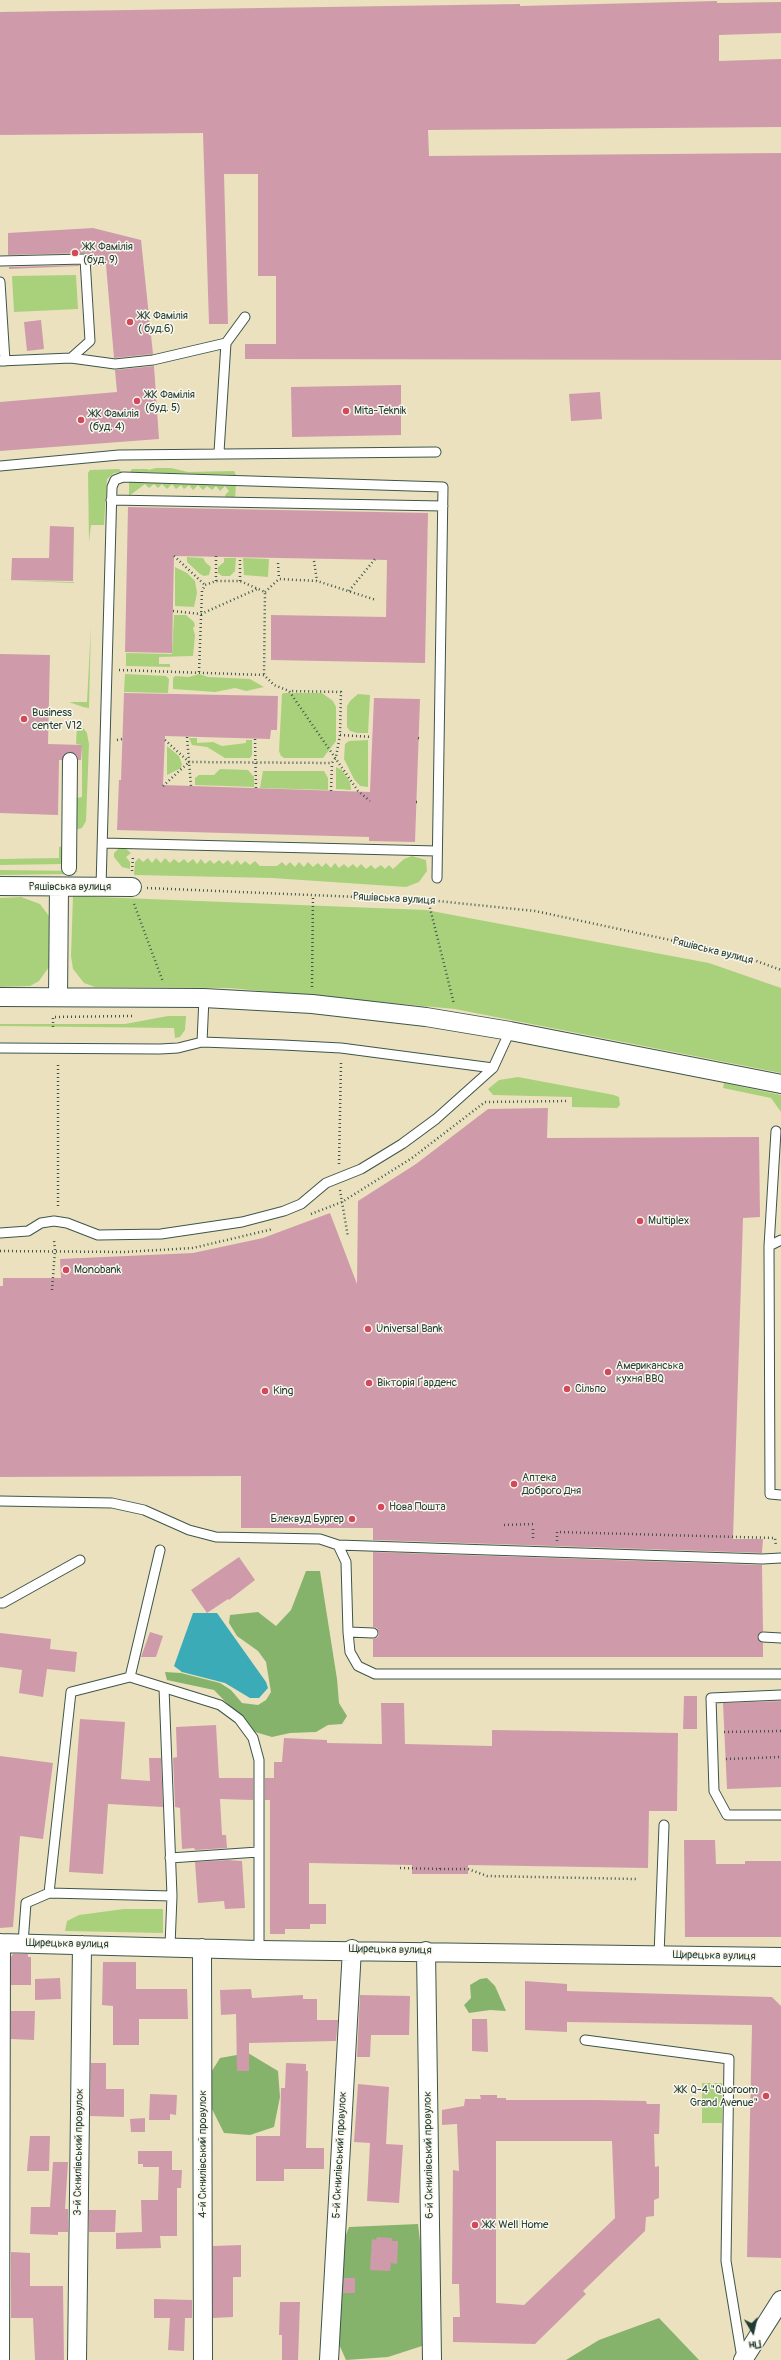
<!DOCTYPE html>
<meta charset="utf-8">
<style>
body{margin:0}
#map{position:relative;width:781px;height:2360px;overflow:hidden;background:#ebe1bf;font-family:Pangolin,sans-serif}
canvas{display:block}
.north{position:absolute;left:733px;top:2312px;width:40px;height:40px;-webkit-text-stroke:3px #fbf7ec;paint-order:stroke;rotate:171deg;font-size:11px;font-weight:700;line-height:16px;text-align:center;color:#1f3d34}
.north::after{content:'';display:block;margin:auto;width:14px;height:18px;background:#1f3d34;clip-path:polygon(50% 0,100% 100%,50% 72%,0 100%)}
</style>
<div id="map">
<canvas width="781" height="2360"></canvas>
<div class="north">Пн</div>
</div>
<script>
const c = document.querySelector('canvas').getContext('2d');
c.lineJoin = 'round';
function paint(path, color) { c.fillStyle = color; c.fill(path, 'evenodd'); }
const shape = rows => new Path2D(rows.map(r => 'M' + r).join(''));
function stroke(path, color, width, dash) { c.strokeStyle = color; c.lineWidth = width; c.lineCap = dash ? 'butt' : 'round'; c.setLineDash(dash || []); c.stroke(path); }
function drawText(font, color, halo, rows, align = 'center') {
  c.font = font + ' Pangolin,sans-serif'; c.lineWidth = 3; c.setLineDash([]); c.textBaseline = 'middle'; c.strokeStyle = halo; c.fillStyle = color; for (const [text, x, y, turn = 0] of rows) {
    c.save(); c.translate(x, y); c.rotate((+turn || 0) * Math.PI / 180); c.textAlign = isNaN(turn) ? turn : align; if (halo) c.strokeText(text, 0, 0); c.fillText(text, 0, 0); c.restore();
  }
}
paint(shape([
 [76,275,78,309,14,312,12,276],
 [156,468,171,468,188,472,234,471,236,475,130,472,132,469,148,469,148,470],
 [119,469,122,472,114,473,107,479,104,525,91,525,89,542,88,473,90,470],
 [129,481,236,484,235,499,226,499,225,495,229,491,225,486,220,491,216,486,212,490,207,486,203,490,198,485,193,490,189,485,184,489,181,485,176,489,172,484,167,489,162,484,158,488,154,484,149,488,145,484,129,496],
 [187,557,203,558,206,563,211,567,209,575,204,576,200,574,187,562],
 [224,558,236,558,235,571,230,576,222,576,218,573,218,567,224,562],
 [243,558,269,559,268,577,244,575],
 [175,567,187,573,195,581,197,593,194,607,175,606],
 [0,580,72,582,74,582,74,583],
 [174,615,186,615,194,622,195,626,193,628,195,635,193,656,159,657,159,664,170,664,170,667,126,666,126,653,172,654],
 [91,626,89,708,83,707,69,702,87,702],
 [125,674,166,676,169,679,168,693,124,692],
 [199,674,208,677,250,679,264,687,246,691,235,688,215,692,173,689,173,678,175,676,189,677],
 [284,693,322,693,333,701,336,707,336,741,323,758,284,758,281,756,279,751,282,694],
 [358,694,370,695,368,733,357,733,350,731,347,727,347,706,350,701],
 [77,724,81,725,87,733,89,744,86,821,82,828,75,830,76,798,82,797,82,745,76,744],
 [189,738,197,738,197,743,213,742,222,746,246,743,246,740,252,740,252,755,250,758,225,758,207,747,192,745],
 [368,740,368,787,360,786,354,779,344,759,345,744,349,741],
 [167,746,179,756,182,764,181,768,167,775],
 [336,767,342,770,350,782,351,790,336,789],
 [220,769,248,770,254,777,254,787,195,785,195,778,199,775,214,775],
 [263,771,324,771,328,778,328,790,260,788],
 [64,846,65,864,0,865,0,859,59,858,59,847],
 [119,848,125,848,131,853,126,857,130,862,130,869,122,867,114,857,114,853],
 [412,856,426,860,427,871,419,882,406,887,272,878,134,875,135,862,139,858,143,862,148,858,152,863,156,858,161,863,165,858,170,863,174,859,179,863,184,859,188,863,193,859,197,864,201,859,205,864,210,860,214,864,219,860,223,864,228,860,232,865,237,860,241,865,245,861,250,865,255,861,260,866,277,866,282,862,286,866,290,862,295,867,299,862,304,867,308,862,313,867,318,863,322,867,326,863,331,868,335,863,339,868,344,864,348,868,353,864,357,868,361,864,366,869,371,865,375,869,381,865,385,869,389,865,393,869,404,859],
 [0,870,78,871,72,874,0,875],
 [73,896,426,910,709,963,781,988,781,1073,455,1009,229,988,95,987,84,983,73,969,71,956],
 [21,897,40,904,49,916,51,921,49,967,39,981,30,986,0,987,0,898],
 [168,1016,186,1016,185,1030,180,1037,175,1038,174,1028,0,1026,0,1024,125,1024],
 [518,1077,614,1095,619,1097,620,1105,617,1108,572,1107,572,1097,493,1095,488,1089,499,1080],
 [724,1083,781,1095,781,1112,771,1098,723,1088],
 [124,1909,163,1909,163,1933,65,1931,67,1921,79,1915],
 [702,2083,722,2083,722,2123,702,2123]
]), '#a9d17c');
paint(shape([
 [306,1571,320,1571,337,1679,339,1703,347,1716,342,1724,328,1725,316,1732,290,1733,272,1737,255,1732,214,1690,167,1680,165,1672,181,1673,220,1683,231,1690,242,1703,258,1705,266,1700,271,1692,266,1662,258,1651,237,1636,229,1623,230,1615,258,1612,276,1626,291,1610],
 [487,1978,495,1986,506,2011,490,2010,469,2013,464,2005,471,1998,470,1985,480,1979],
 [248,2053,278,2071,280,2097,274,2127,250,2135,224,2133,211,2107,210,2074,220,2058],
 [418,2224,425,2282,422,2346,388,2357,346,2360,334,2333,340,2251,349,2227],
 [659,2318,699,2360,566,2360,599,2340]
]), '#86b36c');
paint(shape([
 [193,1613,217,1613,266,1682,268,1688,259,1698,250,1698,225,1683,182,1672,174,1666]
]), '#3aabb7');
paint(shape([
 [717,1,717,3,781,2,781,33,719,35,719,61,781,59,781,127,428,130,429,156,781,153,781,360,245,359,245,344,276,344,276,276,258,276,258,174,224,174,228,324,209,324,203,133,0,135,0,12,520,4,520,6],
 [93,228,141,240,153,354,114,358,106,265,91,266,90,256,85,253,8,255,8,233],
 [79,265,79,266,9,269,9,267],
 [41,320,44,349,27,351,24,322],
 [154,366,159,439,0,451,0,402,117,392,115,370],
 [401,385,401,435,292,437,291,387],
 [600,392,602,419,571,421,569,394],
 [128,507,428,513,425,663,271,660,271,615,386,617,387,560,174,556,172,653,125,652],
 [50,526,74,527,73,581,11,580,12,558,49,558],
 [0,654,50,655,48,744,82,745,81,760,78,760,77,756,70,752,66,753,62,760,59,760,58,815,0,813],
 [124,693,278,696,277,730,271,730,270,739,165,736,163,785,370,792,374,698,420,699,415,842,369,841,369,837,117,830,119,780,121,780],
 [548,1108,547,1138,759,1137,760,1217,743,1218,733,1539,763,1539,762,1553,373,1540,373,1528,241,1528,241,1476,0,1477,0,1286,3,1286,3,1278,61,1278,60,1259,193,1253,263,1238,330,1213,357,1284,358,1201,416,1164,488,1109],
 [373,1552,762,1565,763,1631,757,1637,763,1643,763,1657,373,1657,373,1639,378,1637,379,1633,377,1628,373,1627],
 [239,1557,255,1580,229,1600,228,1599,207,1613,191,1590],
 [150,1632,163,1636,156,1657,141,1657],
 [0,1633,51,1639,50,1649,77,1652,75,1672,47,1669,43,1697,19,1693,22,1670,0,1667],
 [684,1696,697,1696,697,1729,683,1729],
 [781,1701,781,1787,727,1789,723,1703],
 [381,1703,404,1703,405,1744,492,1746,492,1730,678,1733,677,1811,649,1811,648,1868,468,1865,468,1874,412,1874,412,1865,309,1863,309,1904,326,1904,326,1924,310,1924,310,1929,285,1929,285,1934,270,1934,270,1800,265,1800,265,1778,274,1778,274,1762,282,1762,284,1738,327,1740,327,1743,382,1744],
 [80,1719,125,1722,121,1779,150,1781,149,1758,161,1758,163,1807,108,1804,103,1874,69,1872],
 [216,1725,219,1778,253,1778,253,1800,220,1799,222,1835,226,1835,227,1848,195,1850,194,1848,182,1849,180,1808,175,1807,173,1758,177,1757,176,1727],
 [0,1756,53,1763,43,1839,20,1836,13,1927,0,1928],
 [684,1840,715,1840,716,1864,745,1864,745,1861,781,1861,781,1937,685,1937],
 [228,1860,242,1861,245,1908,225,1909,224,1901,198,1903,195,1862],
 [13,1954,28,1954,28,1957,31,1957,31,1985,11,1985,11,1957],
 [103,1962,136,1962,136,1989,187,1989,188,2019,139,2019,139,2045,113,2045,113,2006,102,2005],
 [60,1978,61,1999,35,2000,35,1979],
 [525,1981,567,1984,567,1991,772,1997,781,2006,781,2258,747,2257,752,2025,567,2022,567,2032,525,2030],
 [251,1989,252,1998,303,1995,303,1999,317,1999,317,2020,338,2020,336,2041,249,2043,249,2071,237,2071,236,2014,221,2015,220,1990],
 [360,1995,410,1996,409,2035,371,2035,370,2057,357,2057],
 [11,2011,35,2011,34,2040,11,2039],
 [472,2019,487,2019,488,2052,472,2051],
 [91,2063,106,2063,106,2089,124,2089,124,2117,90,2116],
 [286,2063,306,2064,306,2071,308,2071,306,2148,324,2148,324,2169,284,2169,284,2181,256,2181,256,2136,280,2136,281,2088,285,2088],
 [358,2084,389,2087,386,2144,403,2145,399,2203,367,2201,370,2143,354,2142],
 [150,2094,177,2095,176,2115,170,2114,170,2120,149,2120],
 [480,2095,497,2095,497,2098,506,2098,506,2100,595,2100,646,2101,647,2104,660,2104,659,2134,654,2134,655,2167,659,2166,659,2198,654,2200,654,2216,646,2217,645,2231,583,2291,586,2294,535,2344,453,2342,453,2317,460,2317,459,2284,452,2284,453,2170,459,2171,457,2124,442,2125,442,2110,464,2106,465,2099,481,2099],
 [496,2141,612,2141,615,2218,524,2305,496,2303],
 [145,2118,145,2132,131,2132,130,2119],
 [30,2136,50,2136,49,2171,27,2171],
 [138,2151,172,2151,172,2170,182,2170,181,2188,177,2188,177,2236,160,2236,161,2248,116,2249,116,2233,142,2232,141,2200,158,2200,159,2167,143,2167,143,2164,138,2164],
 [53,2162,68,2162,65,2209,68,2209,68,2232,58,2232,58,2235,30,2234,31,2207,50,2207],
 [89,2210,116,2210,115,2232,89,2232],
 [377,2237,392,2238,392,2241,398,2241,397,2264,391,2263,390,2271,370,2270,372,2239,376,2240],
 [241,2245,241,2277,233,2277,233,2317,213,2318,213,2246],
 [11,2252,30,2253,30,2286,63,2286,64,2360,35,2360,33,2318,11,2318],
 [344,2278,355,2278,355,2293,343,2293],
 [154,2299,192,2300,192,2318,185,2318,184,2351,168,2350,170,2318,154,2318],
 [280,2302,300,2302,298,2360,282,2360,282,2335,279,2335]
]), '#cf9baa');
const service = shape([
 [0,261,85,259,90,341,71,358,0,361],
 [0,282,5,361],
 [71,358,115,364,153,360,226,343],
 [219,452,226,343,245,317],
 [0,466,119,455,436,452],
 [111,500,443,506],
 [103,843,437,851],
 [101,887,112,487,115,480,123,477,443,487,437,878],
 [202,1042,204,998],
 [0,1048,160,1049,178,1048,202,1042,283,1045,341,1048,493,1068,436,1119,402,1144,361,1169,326,1183,301,1204,284,1211,242,1222,161,1234,98,1235,67,1223,54,1221,41,1223,28,1231,0,1233],
 [493,1068,510,1031],
 [776,1131,769,1246,770,1494,781,1495],
 [769,1246,781,1240],
 [0,1501,112,1503,144,1510,189,1530,216,1537,320,1539,338,1545,346,1562,348,1632,373,1633],
 [338,1545,762,1559,781,1558],
 [0,1603,3,1603,80,1560],
 [348,1632,350,1652,358,1666,375,1674,781,1674],
 [763,1637,781,1638],
 [130,1677,160,1550],
 [164,1688,172,1896],
 [781,1695,711,1698,714,1791,727,1815,781,1815],
 [170,1858,258,1852],
 [23,1943,26,1903,49,1893],
 [170,1946,172,1896,49,1893,71,1692,130,1677,220,1705,239,1719,253,1738,259,1760,259,1950],
 [659,1955,664,1825],
 [585,2040,729,2059,726,2261,742,2358]
]);
const pedestrian = shape([
 [69,868,70,760]
]);
const minor = shape([
 [0,886,132,887],
 [0,997,204,998,312,1004,426,1017,510,1031,781,1084],
 [58,997,59,887],
 [0,1943,259,1950,781,1957],
 [202,1948,203,2360],
 [426,1951,432,2360],
 [0,2360,1,1943],
 [77,2360,82,1945],
 [329,2360,352,1949],
 [743,2360,781,2300]
]);
stroke(service, '#3e5649', 11);
stroke(pedestrian, '#3e5649', 16);
stroke(minor, '#3e5649', 20);
stroke(shape([
 [174,556,205,585],
 [216,556,216,581],
 [314,561,317,581],
 [278,563,279,579],
 [240,581,240,557],
 [349,591,375,559],
 [265,592,279,579,317,581,376,600],
 [173,611,201,614,257,589],
 [119,670,264,675,274,685,289,691,358,791,370,801],
 [199,672,202,591,205,585,216,581,240,581,265,592,264,675],
 [340,735,372,737],
 [187,737,191,786],
 [418,738,421,739],
 [255,739,256,788],
 [117,740,122,739],
 [165,740,189,762,332,763,336,757,340,735,341,692,289,691],
 [163,786,189,762],
 [331,791,332,763],
 [416,802,418,802],
 [132,871,133,856],
 [147,888,428,900,535,911,740,955,781,970],
 [428,900,454,1004],
 [134,904,163,982],
 [312,987,313,895],
 [53,1027,53,1017,132,1016],
 [58,1065,58,1209],
 [339,1164,341,1063],
 [340,1190,348,1237],
 [311,1214,342,1202,412,1158,485,1102,569,1101],
 [0,1251,124,1252,193,1248,273,1229],
 [52,1290,55,1250,54,1240],
 [504,1525,533,1524],
 [533,1529,533,1538],
 [557,1541,557,1532,775,1538,776,1546],
 [724,1732,781,1731],
 [726,1759,781,1757],
 [400,1868,440,1869,440,1865],
 [440,1869,468,1869,487,1876,636,1879]
]), '#3e5649', 2.5, [1, 3]);
stroke(service, '#fff', 9);
stroke(pedestrian, '#fff', 14);
stroke(minor, '#fff', 18);
for (const [x, y, r, color] of [
 [75,253,4,"#d1495b"],
 [130,322,4,"#d1495b"],
 [137,401,4,"#d1495b"],
 [346,411,4,"#d1495b"],
 [81,420,4,"#d1495b"],
 [24,719,4,"#d1495b"],
 [640,1221,4,"#d1495b"],
 [66,1270,4,"#d1495b"],
 [368,1329,4,"#d1495b"],
 [608,1372,4,"#d1495b"],
 [369,1383,4,"#d1495b"],
 [567,1389,4,"#d1495b"],
 [265,1391,4,"#d1495b"],
 [514,1484,4,"#d1495b"],
 [381,1507,4,"#d1495b"],
 [352,1519,4,"#d1495b"],
 [766,2096,4,"#d1495b"],
 [475,2225,4,"#d1495b"]
]) { const dot = new Path2D(); dot.arc(x, y, r, 0, 2 * Math.PI); c.fillStyle = color; c.fill(dot); stroke(dot, '#fbf7ec', 1.5); }
drawText('11px', '#1f3d34', '#fbf7ec', [
 ["ЖК Фамілія",83,247],
 ["(буд. 9)",83,260],
 ["ЖК Фамілія",138,316],
 ["( буд.6)",138,329],
 ["ЖК Фамілія",145,395],
 ["(буд. 5)",145,408],
 ["Mita-Teknik",354,411],
 ["ЖК Фамілія",89,414],
 ["(буд. 4)",89,427],
 ["Business",32,713],
 ["center V12",32,726],
 ["Multiplex",648,1221],
 ["Monobank",74,1270],
 ["Universal Bank",376,1329],
 ["Американська",616,1366],
 ["кухня BBQ",616,1379],
 ["Вікторія Ґарденс",377,1383],
 ["Сільпо",575,1389],
 ["King",273,1391],
 ["Аптека",522,1478],
 ["Доброго Дня",522,1491],
 ["Нова Пошта",389,1507],
 ["Блеквуд Бургер",344,1519,"right"],
 ["ЖК Q-4 \"Quoroom",758,2090,"right"],
 ["Grand Avenue\"",758,2103,"right"],
 ["ЖК Well Home",483,2225]
], 'left');
drawText('11px', '#1f3d34', '#fbf7ec', [
 ["Ряшівська вулиця",70,887],
 ["Ряшівська вулиця",394,899,3],
 ["Ряшівська вулиця",713,951,14],
 ["Щирецька вулиця",67,1944,1],
 ["Щирецька вулиця",390,1950,1],
 ["Щирецька вулиця",714,1956,1],
 ["3-й Скнилівський провулок",79,2152,-89],
 ["4-й Скнилівський провулок",203,2154,-90],
 ["5-й Скнилівський провулок",340,2155,-87],
 ["6-й Скнилівський провулок",429,2155,-91]
]);
</script>
